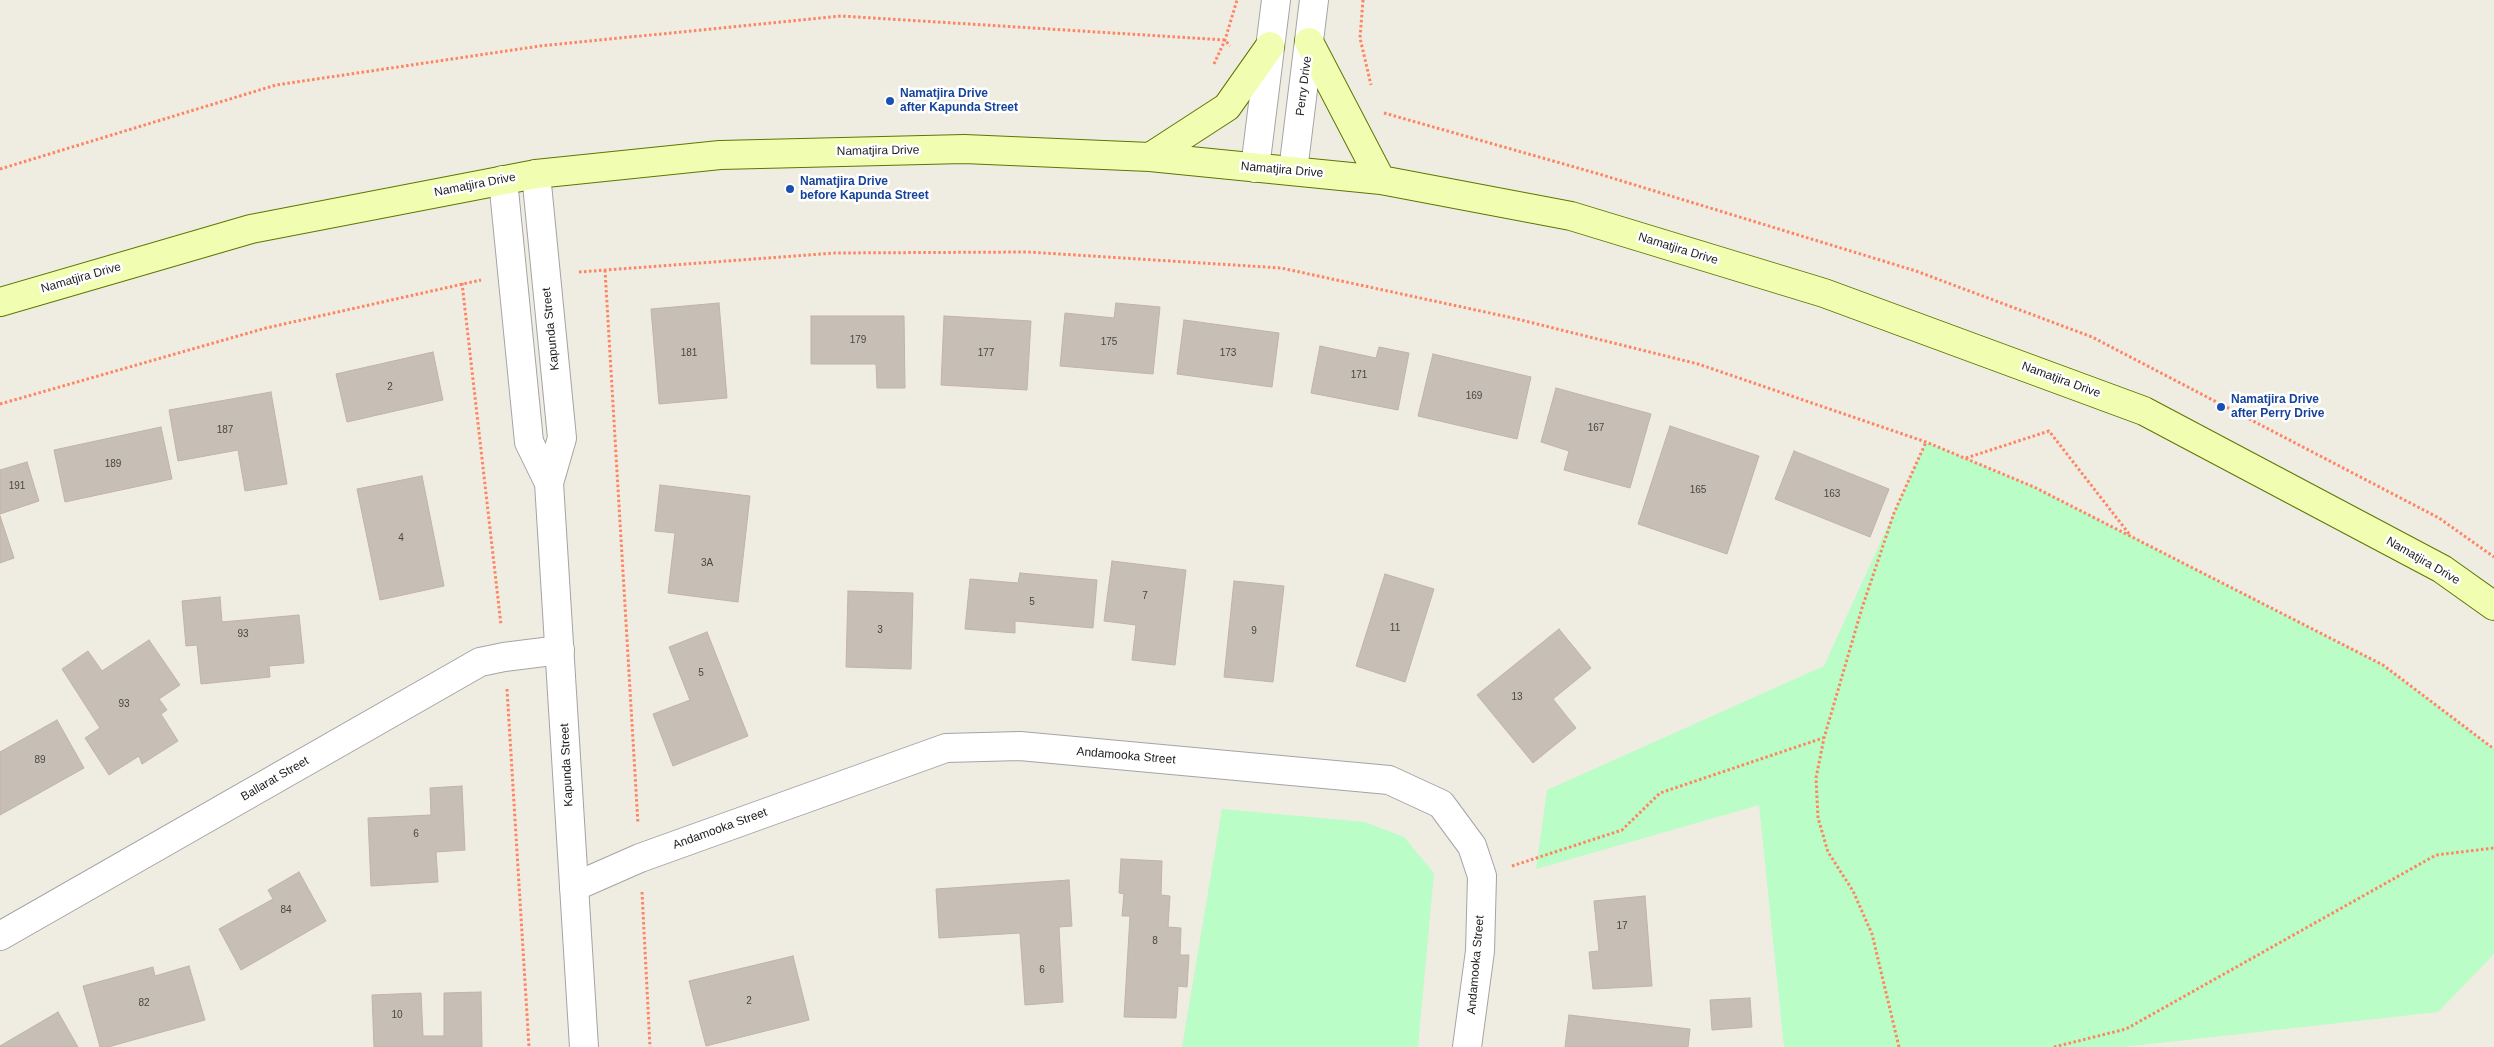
<!DOCTYPE html>
<style>
body{margin:0}
canvas{display:block;background:#efece2}
</style>
<canvas width="2494" height="1047"></canvas>
<script>
const c = document.querySelector('canvas').getContext('2d');
c.lineJoin = 'round';
function paint(path, color) { c.fillStyle = color; c.fill(path, 'evenodd'); }
const shape = rows => new Path2D(rows.map(r => 'M' + r).join(''));
function stroke(path, color, width, dash) { c.strokeStyle = color; c.lineWidth = width; c.lineCap = dash ? 'butt' : 'round'; c.setLineDash(dash || []); c.stroke(path); }
function drawText(font, color, halo, rows, align = 'center') {
  c.font = font + ' Arial,sans-serif'; c.lineWidth = 5; c.setLineDash([]); c.textBaseline = 'middle'; c.strokeStyle = halo; c.fillStyle = color; for (const [text, x, y, turn = 0] of rows) {
    c.save(); c.translate(x, y); c.rotate((+turn || 0) * Math.PI / 180); c.textAlign = isNaN(turn) ? turn : align; if (halo) c.strokeText(text, 0, 0); c.fillText(text, 0, 0); c.restore();
  }
}
paint(shape([
 [1926,442,2034,487,2383,665,2494,749,2494,954,2438,1012,2123,1047,1784,1047,1759,805,1536,869,1547,790,1824,666],
 [1222,809,1365,822,1404,837,1434,873,1418,1047,1182,1047]
]), '#bafdc7');
const building = shape([
 [719,303,727,398,659,404,651,309,719,303],
 [1116,303,1160,307,1153,374,1060,366,1065,313,1114,318,1116,303],
 [811,316,904,316,905,388,877,388,876,364,811,364,811,316],
 [944,316,1031,321,1027,390,941,385,944,316],
 [1184,320,1279,333,1272,387,1177,374,1184,320],
 [1320,346,1376,358,1379,347,1409,353,1398,410,1311,393,1320,346],
 [433,352,443,400,347,422,336,374,433,352],
 [1433,354,1531,377,1517,439,1418,416,1433,354],
 [1556,388,1651,414,1630,488,1564,470,1569,451,1541,442,1556,388],
 [271,392,287,484,245,491,238,450,178,461,169,410,271,392],
 [1670,426,1759,456,1727,554,1638,524,1670,426],
 [161,427,172,479,65,502,54,450,161,427],
 [1794,451,1889,489,1870,537,1775,499,1794,451],
 [27,462,39,501,0,514,0,470,27,462],
 [422,476,444,586,380,600,357,489,422,476],
 [660,485,750,496,738,602,668,593,675,533,655,531,660,485],
 [0,516,14,558,0,563,0,516],
 [1112,561,1186,570,1175,665,1132,660,1136,625,1104,621,1112,561],
 [1020,573,1097,580,1093,628,1015,621,1015,633,965,629,970,579,1018,583,1020,573],
 [1385,574,1434,589,1405,682,1356,666,1385,574],
 [1234,581,1284,586,1273,682,1224,677,1234,581],
 [848,591,913,593,911,669,846,667,848,591],
 [220,597,222,622,299,615,304,663,269,666,270,677,201,684,197,645,186,646,182,601,220,597],
 [1559,629,1591,668,1553,699,1576,728,1533,763,1477,695,1559,629],
 [707,632,748,736,673,766,653,714,690,700,669,647,707,632],
 [149,640,180,685,159,699,167,710,161,714,178,741,142,764,139,756,109,775,85,738,100,728,62,669,88,651,102,671,149,640],
 [57,720,84,768,0,815,0,752,57,720],
 [462,786,465,850,436,852,438,882,371,886,368,818,431,815,430,788,462,786],
 [1121,859,1162,861,1161,895,1170,896,1168,927,1181,928,1180,955,1189,955,1187,987,1178,986,1176,1018,1124,1017,1130,916,1122,916,1124,894,1119,893,1121,859],
 [299,872,326,921,241,970,219,929,273,899,268,890,299,872],
 [1069,880,1072,926,1059,927,1063,1002,1025,1005,1020,933,939,938,936,889,1069,880],
 [1645,896,1652,986,1593,989,1589,952,1599,951,1594,901,1645,896],
 [793,956,809,1020,706,1046,689,981,793,956],
 [189,966,205,1020,108,1047,100,1047,83,986,153,967,155,976,189,966],
 [481,992,482,1047,374,1047,372,995,421,993,423,1036,444,1036,444,993,481,992],
 [1750,998,1752,1027,1712,1030,1710,1000,1750,998],
 [58,1012,78,1047,0,1047,0,1046,58,1012],
 [1569,1015,1690,1029,1688,1047,1565,1047,1569,1015]
]);
paint(building, '#c7bfb5');
stroke(building, '#c1b4a3', 1);
const minor = shape([
 [574,887,640,858,946,748,1020,746,1389,780,1441,804,1472,846,1482,876,1480,951,1467,1047],
 [0,936,480,662,504,657,560,650]
]);
const tertiary = shape([
 [1255,168,1276,0],
 [1293,171,1314,0],
 [536,174,562,438,549,483,584,1047],
 [503,180,529,442,549,483]
]);
const secondary = shape([
 [1309,42,1381,180],
 [1150,157,1227,107,1270,46],
 [0,302,251,229,536,174,720,155,964,149,1150,157,1381,180,1571,216,1824,293,2144,411,2442,569,2494,606]
]);
stroke(minor, '#a4a4a4', 30);
stroke(tertiary, '#a4a4a4', 30);
stroke(secondary, '#5d7700', 30);
stroke(shape([
 [1363,0,1360,38,1371,85],
 [1214,64,1225,40,1237,0],
 [1384,113,1599,174,1916,271,2092,337,2439,518,2494,557],
 [0,169,276,85,540,46,841,16,1225,40,1230,46],
 [605,270,638,824],
 [579,272,835,253,1028,252,1281,268,1513,318,1698,364,1926,442,2034,487,2383,665,2494,749],
 [462,283,501,625],
 [0,404,266,328,481,280],
 [1966,458,2049,431,2130,535],
 [507,689,529,1047],
 [1512,866,1622,830,1660,793,1823,738],
 [642,892,650,1047],
 [1899,1047,1872,934,1853,891,1828,852,1818,818,1816,778,1824,738,1862,608,1894,513,1926,442],
 [2054,1047,2126,1029,2436,855,2494,848]
]), '#ff8462', 3, [2.5, 2.5]);
stroke(minor, '#fff', 28);
stroke(tertiary, '#fff', 28);
stroke(secondary, '#f1feb1', 28);
for (const [x, y, r, color] of [
 [890,101,5,"#1a4fb4"],
 [790,189,5,"#1a4fb4"],
 [2221,407,5,"#1a4fb4"]
]) { const dot = new Path2D(); dot.arc(x, y, r, 0, 2 * Math.PI); c.fillStyle = color; c.fill(dot); stroke(dot, '#fff', 2); }
drawText('10px', '#484643', null, [
 ["179",858,340],
 ["175",1109,342],
 ["181",689,353],
 ["177",986,353],
 ["173",1228,353],
 ["171",1359,375],
 ["2",390,387],
 ["169",1474,396],
 ["167",1596,428],
 ["187",225,430],
 ["189",113,464],
 ["191",17,486],
 ["165",1698,490],
 ["163",1832,494],
 ["4",401,538],
 ["3A",707,563],
 ["7",1145,596],
 ["5",1032,602],
 ["11",1395,628],
 ["3",880,630],
 ["9",1254,631],
 ["93",243,634],
 ["5",701,673],
 ["13",1517,697],
 ["93",124,704],
 ["89",40,760],
 ["6",416,834],
 ["84",286,910],
 ["17",1622,926],
 ["8",1155,941],
 ["6",1042,970],
 ["2",749,1001],
 ["82",144,1003],
 ["10",397,1015]
]);
drawText('12px', '#1d1d1d', '#fff', [
 ["Perry Drive",1304,86,-83],
 ["Namatjira Drive",878,151,-1],
 ["Namatjira Drive",1282,170,5],
 ["Namatjira Drive",475,185,-11],
 ["Namatjira Drive",1678,249,17],
 ["Namatjira Drive",81,278,-16],
 ["Kapunda Street",551,329,-96],
 ["Namatjira Drive",2061,380,20],
 ["Namatjira Drive",2423,561,30],
 ["Andamooka Street",1126,756,5],
 ["Kapunda Street",567,765,-93],
 ["Ballarat Street",275,779,-30],
 ["Andamooka Street",720,829,-20],
 ["Andamooka Street",1476,965,-85]
]);
drawText('bold 12px', '#164399', '#fff', [
 ["Namatjira Drive",900,94],
 ["after Kapunda Street",900,108],
 ["Namatjira Drive",800,182],
 ["before Kapunda Street",800,196],
 ["Namatjira Drive",2231,400],
 ["after Perry Drive",2231,414]
], 'left');
</script>
